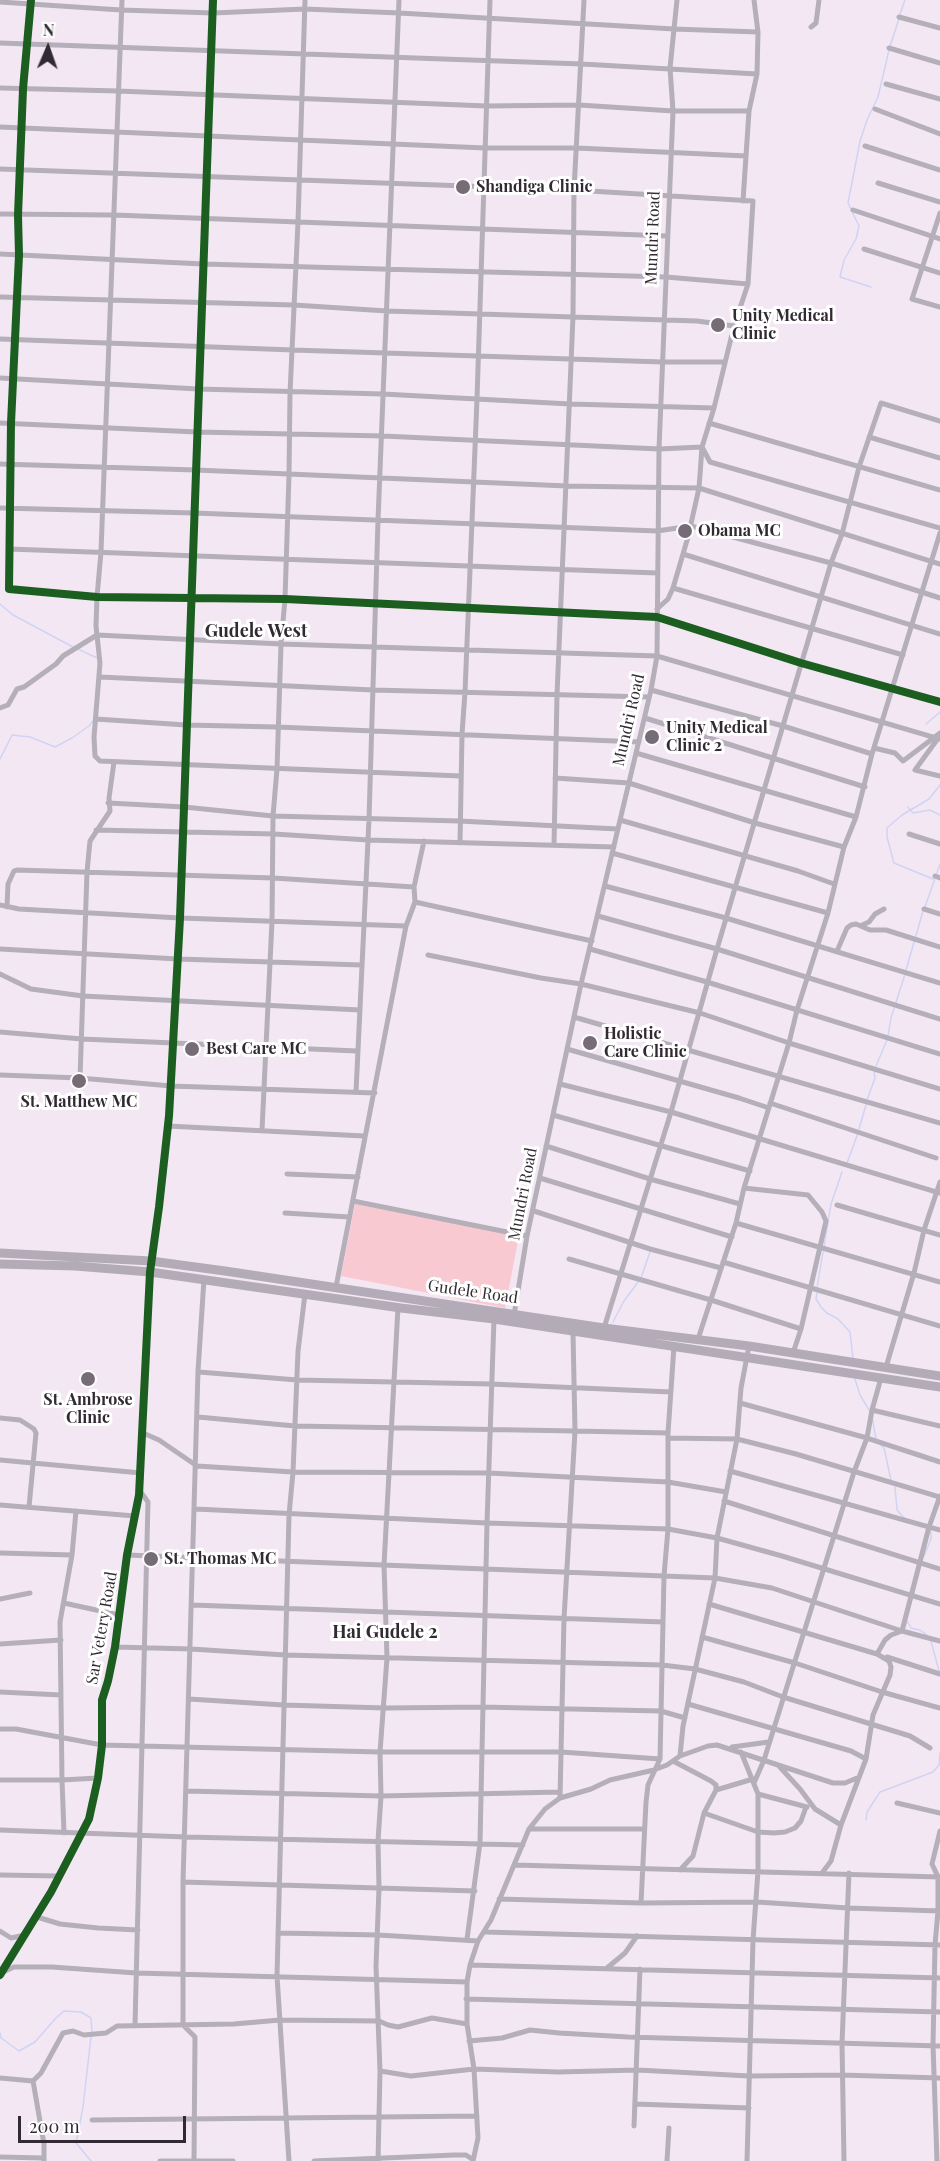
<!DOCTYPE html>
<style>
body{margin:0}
#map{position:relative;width:940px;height:2161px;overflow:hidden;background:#f3e7f3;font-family:"Playfair Display",serif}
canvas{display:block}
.north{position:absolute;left:18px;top:18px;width:60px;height:60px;-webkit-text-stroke:4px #fff;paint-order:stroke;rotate:2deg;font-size:16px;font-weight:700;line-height:24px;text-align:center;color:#322a32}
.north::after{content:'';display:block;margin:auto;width:21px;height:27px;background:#322a32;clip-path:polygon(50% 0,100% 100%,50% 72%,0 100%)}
.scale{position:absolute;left:18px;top:2116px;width:168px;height:27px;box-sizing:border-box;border:3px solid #322a32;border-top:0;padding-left:8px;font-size:18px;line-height:21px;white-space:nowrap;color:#322a32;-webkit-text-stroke:4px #fff;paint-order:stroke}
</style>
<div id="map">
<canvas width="940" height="2161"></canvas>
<div class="north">N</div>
<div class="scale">200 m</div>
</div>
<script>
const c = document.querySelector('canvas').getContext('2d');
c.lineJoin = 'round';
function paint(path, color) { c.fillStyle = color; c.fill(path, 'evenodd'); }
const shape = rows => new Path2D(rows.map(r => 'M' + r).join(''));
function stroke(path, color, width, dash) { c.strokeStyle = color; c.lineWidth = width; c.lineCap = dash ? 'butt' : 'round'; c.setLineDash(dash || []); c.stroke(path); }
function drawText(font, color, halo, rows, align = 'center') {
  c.font = font + ' "Playfair Display",serif'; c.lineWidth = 6; c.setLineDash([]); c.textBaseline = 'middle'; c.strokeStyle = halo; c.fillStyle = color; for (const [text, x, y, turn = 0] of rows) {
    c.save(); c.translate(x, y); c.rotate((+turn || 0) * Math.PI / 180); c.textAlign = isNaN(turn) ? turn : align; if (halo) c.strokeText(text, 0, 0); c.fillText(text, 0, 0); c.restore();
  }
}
paint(shape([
 [355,1204,519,1236,505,1308,341,1276]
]), '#f8c9d1');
stroke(shape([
 [900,14,905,0],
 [890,46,899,19],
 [871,287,840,277,844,260,856,239,859,226,848,203,860,141,867,120,878,97,889,50],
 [0,604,13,615,73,647],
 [78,649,97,658],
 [926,724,940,712],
 [0,759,12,735,30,737,55,747,72,738,89,726,93,721],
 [908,807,913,813,930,810,940,815],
 [933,879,894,863,887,837,887,828,902,815,929,799,940,785],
 [925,907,940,864],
 [906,970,923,911],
 [888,1036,891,1018,905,974],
 [876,1066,887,1040],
 [867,1100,875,1078,874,1071],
 [859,1129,866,1105],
 [847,1163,858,1133],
 [824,1247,831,1204,842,1172],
 [641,1278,650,1252],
 [817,1288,823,1252],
 [817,1293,816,1299,821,1307,827,1313,838,1319,850,1332,853,1359],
 [613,1322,624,1301,638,1282],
 [855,1379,860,1395,869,1410],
 [872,1417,876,1439],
 [881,1445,884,1448,891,1480],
 [895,1487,897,1510,904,1518],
 [924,1556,931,1539,931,1533,929,1530],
 [907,1621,911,1628,920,1630,927,1635],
 [931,1641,939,1671],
 [866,1820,867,1812,880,1792,933,1772,939,1765,940,1752],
 [0,2033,1,2038,19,2051,35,2042,55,2019,64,2011,81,2012,91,2018,92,2032],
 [91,2037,83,2107,76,2143,91,2161]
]), '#d0d4f4', 1.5);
stroke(shape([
 [31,0,23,89,18,215,19,255,11,423,9,589,97,597,285,599,657,617,801,663,940,702],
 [122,0,101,552,97,597,96,626,100,663,94,737,95,756,100,761,461,776],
 [0,2,121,10,213,13,305,9,399,13,674,29,758,32],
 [899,17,940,28],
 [811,27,816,23,819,0],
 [0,43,582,64,757,74],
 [889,48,940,63],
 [886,84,940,99],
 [0,88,118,91,486,106,579,105,673,111,749,111],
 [875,109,940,134],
 [0,127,485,148,577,148,746,156],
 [865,146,940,170],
 [0,169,574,190,753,201,748,284,734,326,714,408,702,447,699,488,688,537,673,588,668,599,657,609],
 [878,183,940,202],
 [743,201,749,111,757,74,758,32,754,0],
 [853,210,940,239],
 [940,213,912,299,940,307],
 [0,214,114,215,667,236],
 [864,249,940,273],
 [0,254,203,264,666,277,748,284],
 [0,297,294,305,387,311,697,321,734,326],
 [0,339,293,350,662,362,725,362],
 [0,378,198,389,383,394,570,404,714,408],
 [0,423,197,432,383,436,659,449,702,447,710,462,940,528],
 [709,423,940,490],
 [869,437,940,458],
 [0,464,196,470,567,486,699,488,940,564],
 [0,508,194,513,657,531,691,526,831,563,940,598],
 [9,549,657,573],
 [683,554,940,634],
 [673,588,903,655],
 [100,677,373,690,649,697],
 [651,690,783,726,872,754],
 [0,708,8,705,17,689,24,687,56,664,63,656,97,635,281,644,657,656,940,739],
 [645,718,865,787],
 [96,719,186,725,277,727,639,742],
 [939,737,915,770,940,776],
 [874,748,895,753,903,761,940,733],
 [636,753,856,817],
 [555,778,629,783,755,823,844,847],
 [108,803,184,807,273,816,459,821,618,829],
 [620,820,798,871,834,884],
 [96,830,274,834,368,840,614,847],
 [909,834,940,844],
 [460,843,462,734,465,692,477,399,490,0],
 [554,845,557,695,573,316,574,190,584,0],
 [612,853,828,913],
 [935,876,940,878],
 [605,886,726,918,940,983],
 [415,902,592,941],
 [0,905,19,909,180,918,406,926],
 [7,907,8,884,14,871,17,870,273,878,414,887],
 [924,909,940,914],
 [598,916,717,949,940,1019],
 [862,925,869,922,875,914,884,909],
 [0,949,178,959,362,965],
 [590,949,707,982,940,1054],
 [837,951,847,928,851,925,856,924,870,930,886,930,940,947],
 [428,955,541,978,581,984,700,1013,789,1043,940,1089],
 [0,974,31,989,83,996,360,1010],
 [574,1017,940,1123],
 [0,1032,82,1039,357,1051],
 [567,1049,739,1098,769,1108],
 [0,1075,80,1078,171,1086,375,1093],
 [80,1078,87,872,90,841,110,811,109,798,114,762],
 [560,1084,671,1112,940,1193],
 [356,1092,369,819,378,520,399,0],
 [770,1103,936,1158],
 [553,1115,750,1171],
 [168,1126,364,1136],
 [262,1130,272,921,273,816,277,769,281,644,285,599,289,475,290,393,298,222,305,0],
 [546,1146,650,1179,740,1204],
 [287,1174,358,1177],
 [540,1178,732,1237],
 [744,1188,808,1195,822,1212,826,1221,801,1329,793,1353],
 [353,1201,527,1236],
 [837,1205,940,1235],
 [534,1211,650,1249,721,1268],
 [285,1213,349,1217],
 [736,1223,940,1282],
 [569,1259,711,1300,801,1329],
 [723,1262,940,1326],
 [336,1287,406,926,415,902,414,887,424,841],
 [514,1315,527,1236,581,984,651,690,657,656,659,449,673,111,670,68,677,0],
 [604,1328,671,1112,717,949,831,563,842,534,859,467,881,403,940,421],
 [573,1332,575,1431,668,1433],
 [698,1339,736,1223,744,1188,789,1043,797,1010,828,913,844,847,856,817,872,754,940,533],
 [886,1367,914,1273,924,1230,940,1182],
 [199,1372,297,1380,491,1384,671,1392],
 [740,1403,867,1438,940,1462],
 [872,1410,940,1426],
 [198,1417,295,1426,575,1431,564,1619,560,1798],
 [0,1418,20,1420,34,1429,36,1433,29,1507],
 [143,1433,159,1440,197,1466,293,1472,488,1473,668,1482,726,1492],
 [669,1438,737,1439,796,1454,940,1497],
 [0,1460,141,1473],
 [730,1471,940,1530],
 [724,1501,940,1569],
 [0,1505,135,1516],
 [195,1509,487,1523,494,1319],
 [0,1553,72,1555],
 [127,1555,715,1578,772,1588,902,1631,940,1641],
 [0,1599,30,1593],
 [64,1603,119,1615],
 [709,1604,877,1654,889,1661,891,1667,890,1675,873,1715,866,1759,841,1825,831,1861,822,1873],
 [192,1605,663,1622],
 [702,1637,795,1663,882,1692,940,1708],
 [0,1644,61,1640],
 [115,1647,191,1649,285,1655,662,1665,695,1669,744,1682,783,1697,910,1736,930,1748],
 [877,1654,885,1640,891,1635,902,1631,929,1527,940,1496],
 [887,1657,940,1674],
 [0,1692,61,1695],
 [189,1699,283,1705,385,1708,482,1707,661,1711,685,1718],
 [688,1704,851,1751,866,1759],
 [0,1729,16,1729,102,1745,380,1752,561,1752,660,1759],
 [732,1747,769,1742],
 [741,1752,758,1794,758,1871,753,1940,747,2161],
 [680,1756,683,1726,715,1578,717,1538,737,1439,741,1388,749,1346],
 [673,1761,711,1781,716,1785,716,1790,704,1813,693,1856,680,1870],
 [778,1765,800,1789,815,1809,841,1825],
 [0,1780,62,1780,60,1622,72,1555,76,1511],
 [754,1783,764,1760,854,1472,867,1438,872,1410,881,1378],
 [716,1790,753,1779],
 [187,1791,381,1796,560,1792],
 [758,1794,807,1807],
 [897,1803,940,1813],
 [704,1813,758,1832,774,1833,785,1832,795,1828,801,1821,806,1807],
 [529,1829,644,1829],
 [0,1830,186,1837,523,1845],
 [64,1833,62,1780,98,1778],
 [515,1865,940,1877],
 [0,1875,59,1876],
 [183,1882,475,1891],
 [499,1899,641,1903,757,1902,848,1908,940,1911],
 [641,1903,646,1802,648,1785,660,1759,664,1576,668,1529,668,1433,674,1346],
 [37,1917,60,1924,98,1928,138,1930],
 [0,1931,11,1938,25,1935],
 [485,1932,940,1945],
 [278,1933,378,1935,478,1941],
 [467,1939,480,1843,487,1523,668,1529,717,1538,782,1556,940,1604],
 [470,1965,940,1978],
 [607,1968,625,1953,637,1936],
 [3,1972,14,1967,52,1967,136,1973,467,1982],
 [0,1975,51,1892,89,1819,98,1778,102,1745,102,1700,108,1681,115,1647,127,1555,139,1495,150,1272,159,1207,169,1116,180,918,213,0],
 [466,1999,940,2012],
 [135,2026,148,1502,140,1491],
 [469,2041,502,2038,530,2030,559,2033,628,2037,940,2046],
 [380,2071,411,2076,474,2069,558,2072,638,2070,749,2076,842,2075,940,2078],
 [0,2078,33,2081,44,2144,44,2161],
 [33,2081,41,2073,63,2033,73,2031,84,2035,106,2033,117,2026,234,2024,280,2020,379,2021,388,2025,398,2027,432,2018,467,2024],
 [635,2104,749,2108],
 [92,2120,477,2116],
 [634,2126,640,1969],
 [0,2157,44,2158],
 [160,2161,233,2161],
 [194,2161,195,2037,183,2025,183,1882,198,1371,204,1279],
 [289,2161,277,1976,289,1515,293,1472,298,1351,305,1294],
 [314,2161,454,2155,466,2155,472,2159],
 [378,2161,380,2071,376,1966,379,1888,378,1841,381,1796,380,1752,387,1658,384,1565,398,1307],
 [473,2161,478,2138,474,2069,467,2024,467,1982,470,1965,478,1941,491,1920,529,1829,545,1809,560,1798,591,1789,610,1780,654,1770,667,1765,680,1756,708,1746,717,1745,833,1783,845,1783,857,1778],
 [667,2161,669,2128],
 [844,2161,842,2043,849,1873],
 [937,2161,933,2045,935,1945,938,1911,938,1877,932,1864,940,1831]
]), '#b4afb9', 5);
stroke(shape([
 [0,1253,151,1261,225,1271,604,1328,749,1346,940,1376],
 [0,1264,75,1266,150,1272,401,1308,494,1319,940,1387]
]), '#b3acb8', 9);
stroke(shape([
 [31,0,23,89,18,215,19,255,11,423,9,589,97,597,285,599,657,617,801,663,940,702],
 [0,1975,51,1892,89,1819,98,1778,102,1745,102,1700,108,1681,115,1647,127,1555,139,1495,150,1272,159,1207,169,1116,180,918,213,0]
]), '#1b5e20', 8);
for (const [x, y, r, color] of [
 [463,187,8,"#766c76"],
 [718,325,8,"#766c76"],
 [685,531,8,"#766c76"],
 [652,737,8,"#766c76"],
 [590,1043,8,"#766c76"],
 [192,1049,8,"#766c76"],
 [79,1081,8,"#766c76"],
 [88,1379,8,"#766c76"],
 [151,1559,8,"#766c76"]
]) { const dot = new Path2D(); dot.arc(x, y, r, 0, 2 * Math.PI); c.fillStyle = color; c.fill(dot); stroke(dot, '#fff', 2); }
drawText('bold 16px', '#322a32', '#fff', [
 ["Shandiga Clinic",476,187],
 ["Unity Medical",732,316],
 ["Clinic",732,334],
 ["Obama MC",698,531],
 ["Unity Medical",666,728],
 ["Clinic 2",666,746],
 ["Holistic",604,1034],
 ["Care Clinic",604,1052],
 ["Best Care MC",206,1049],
 ["St. Matthew MC",79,1102,"center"],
 ["St. Ambrose",88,1400,"center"],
 ["Clinic",88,1418,"center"],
 ["St. Thomas MC",164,1559]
], 'left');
drawText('16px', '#322a32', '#fff', [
 ["Mundri Road",653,238,-88],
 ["Mundri Road",629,720,-77],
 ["Mundri Road",523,1194,-79],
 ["Gudele Road",473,1292,8],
 ["Sar Vetery Road",102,1628,-80]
]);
drawText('bold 18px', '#322a32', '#fff', [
 ["Gudele West",256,631],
 ["Hai Gudele 2",385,1632]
]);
</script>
